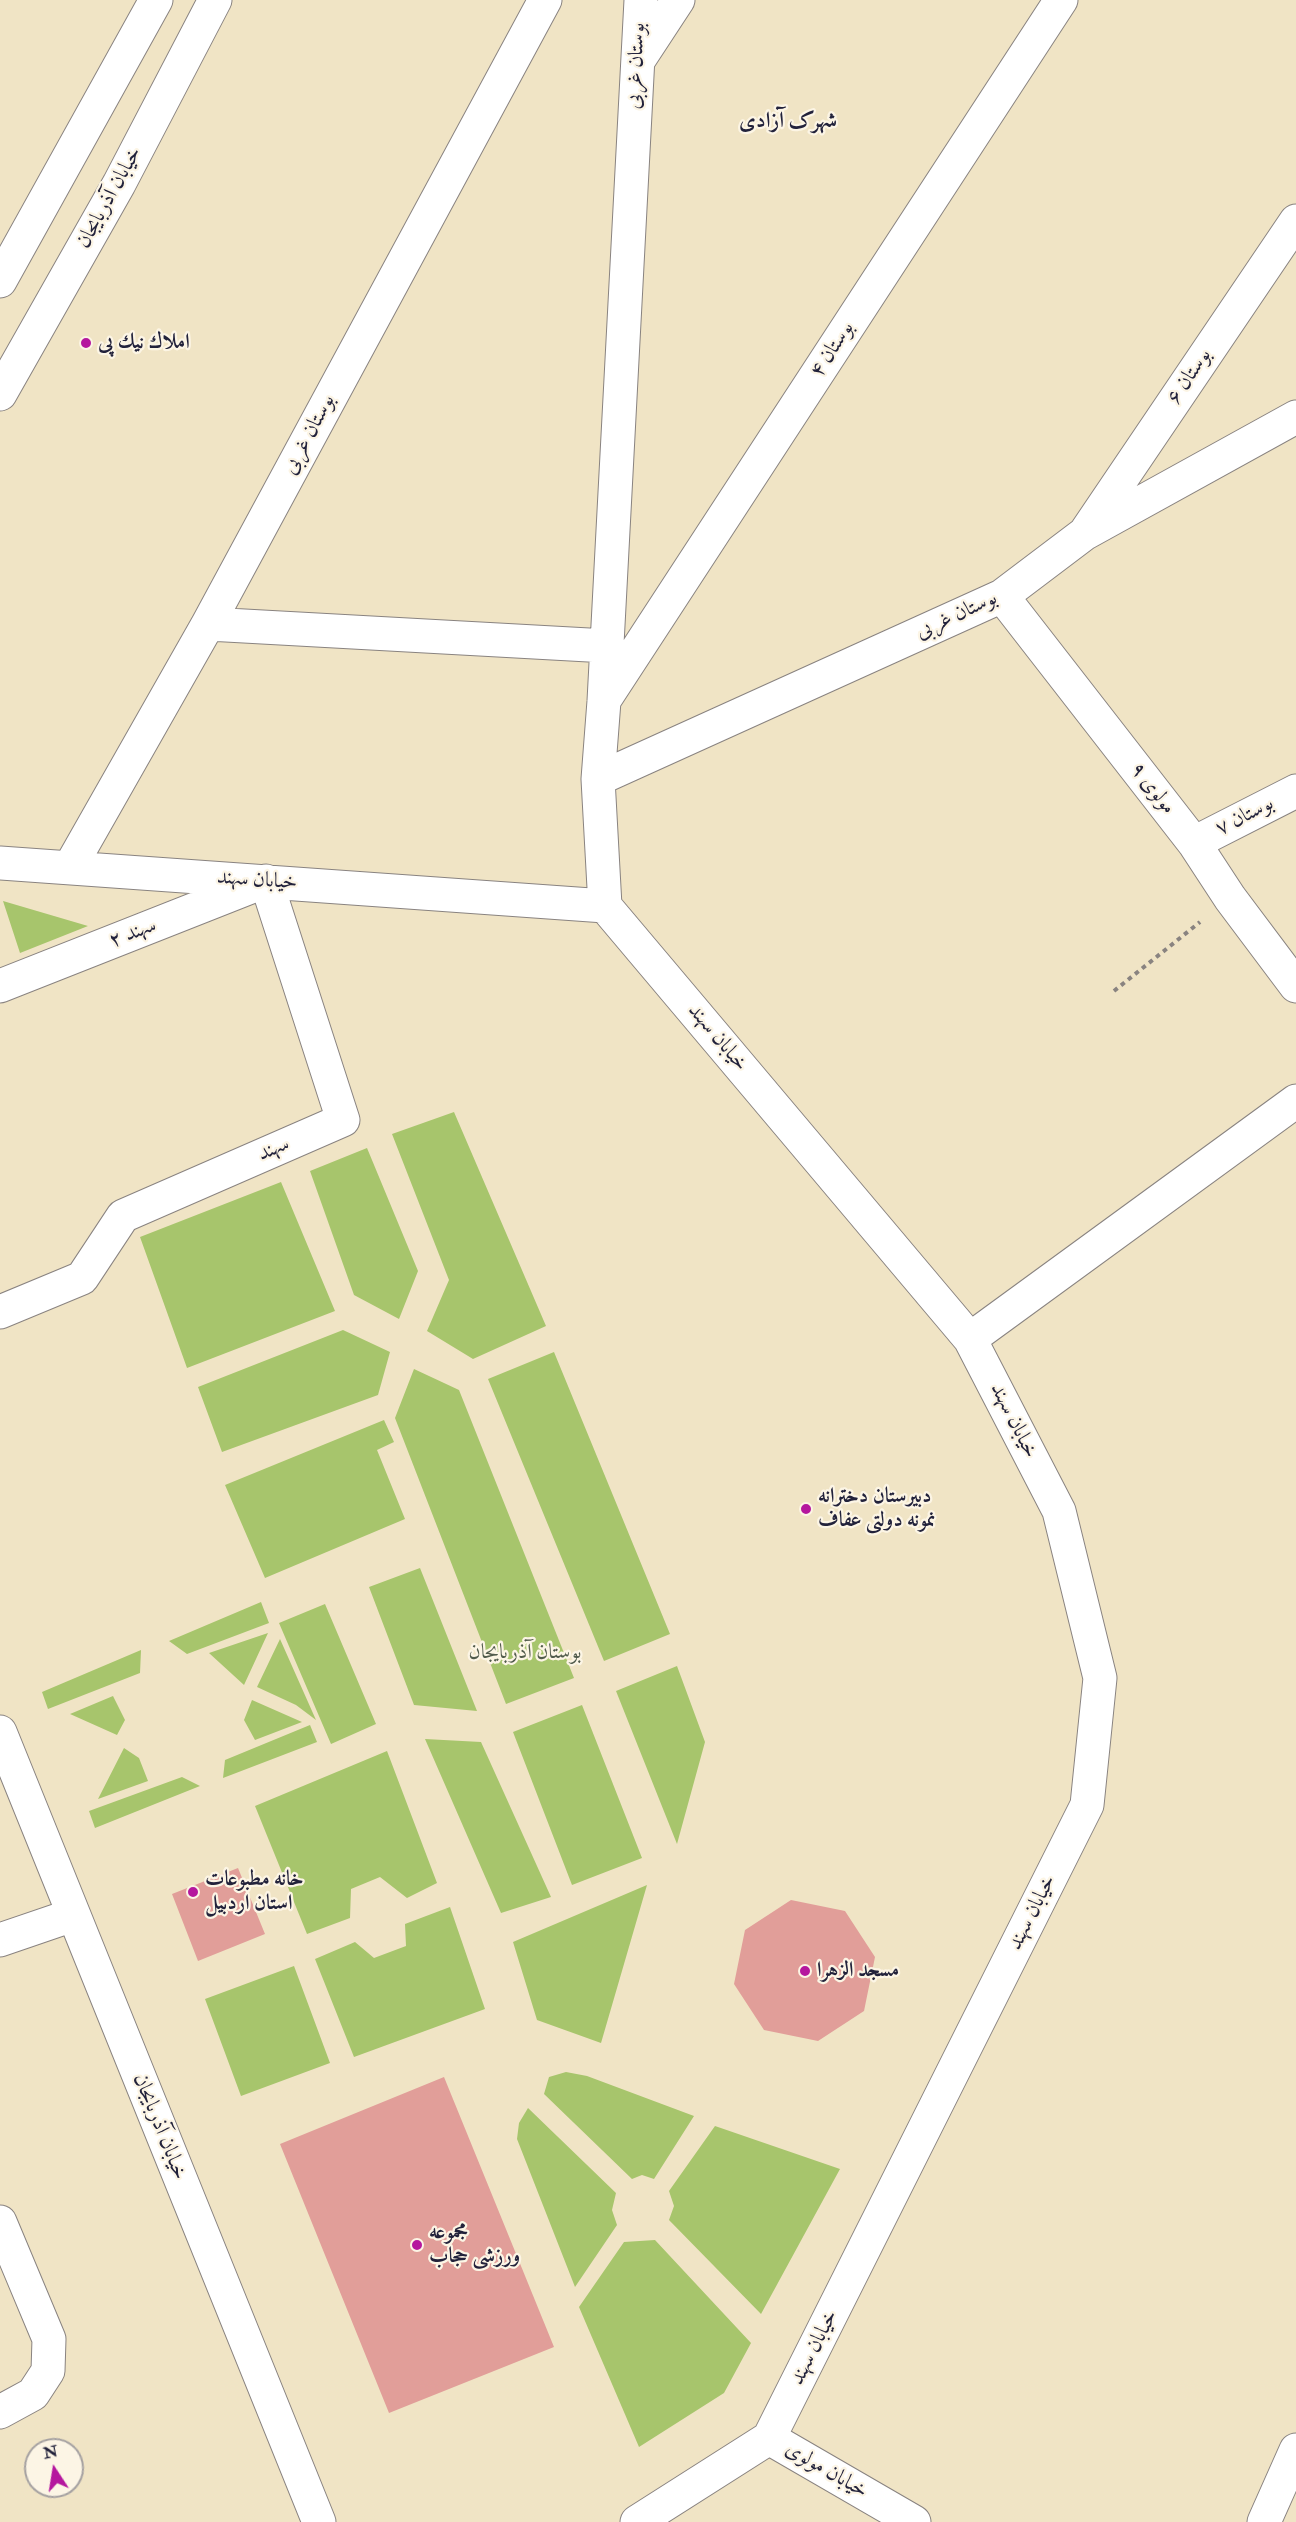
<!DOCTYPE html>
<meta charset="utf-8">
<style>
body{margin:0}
#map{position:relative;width:1296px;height:2522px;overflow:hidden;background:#f0e4c5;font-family:"IM FELL Double Pica",serif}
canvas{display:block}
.north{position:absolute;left:24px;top:2438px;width:60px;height:60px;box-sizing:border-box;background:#fcf5e5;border:2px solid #a5a1a1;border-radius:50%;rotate:348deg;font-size:16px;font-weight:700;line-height:24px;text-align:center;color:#22223b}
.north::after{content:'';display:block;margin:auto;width:21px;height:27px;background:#b5179e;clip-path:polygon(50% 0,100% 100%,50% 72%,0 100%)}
</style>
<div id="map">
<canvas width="1296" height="2522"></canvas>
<div class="north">N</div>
</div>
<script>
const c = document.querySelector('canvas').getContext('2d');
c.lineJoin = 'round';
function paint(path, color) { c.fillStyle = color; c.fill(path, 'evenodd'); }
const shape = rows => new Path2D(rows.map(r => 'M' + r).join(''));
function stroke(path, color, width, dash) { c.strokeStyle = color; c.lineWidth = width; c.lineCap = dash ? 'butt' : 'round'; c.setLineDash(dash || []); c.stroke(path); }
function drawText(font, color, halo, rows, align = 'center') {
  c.font = font + ' "IM FELL Double Pica",Amiri,serif'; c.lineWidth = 4.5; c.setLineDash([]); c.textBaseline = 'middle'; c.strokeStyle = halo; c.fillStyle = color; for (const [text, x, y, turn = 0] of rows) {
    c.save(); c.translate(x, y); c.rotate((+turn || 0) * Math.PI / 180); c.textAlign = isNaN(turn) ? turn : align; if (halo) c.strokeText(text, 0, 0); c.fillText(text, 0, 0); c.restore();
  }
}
paint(shape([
 [3,901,88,926,20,953],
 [454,1112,546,1326,473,1359,427,1331,449,1280,392,1134],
 [367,1148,418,1271,399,1319,354,1295,310,1171],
 [281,1182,335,1311,187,1368,140,1237],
 [343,1330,390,1352,378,1395,222,1452,198,1387],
 [554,1352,670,1634,604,1661,488,1379],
 [414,1369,459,1390,574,1678,506,1704,395,1418],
 [384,1420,394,1442,377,1450,405,1519,265,1578,225,1485],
 [420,1568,477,1711,414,1705,369,1587],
 [261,1602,269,1623,187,1654,169,1641],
 [325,1604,376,1724,331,1744,279,1623],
 [268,1633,244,1685,209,1653],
 [280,1639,316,1720,296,1705,257,1687],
 [141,1650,140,1673,48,1709,42,1692],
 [677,1666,705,1742,677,1844,616,1691],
 [113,1696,125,1720,117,1735,70,1714],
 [252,1700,302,1722,255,1740,244,1720],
 [582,1705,642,1858,572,1885,513,1732],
 [310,1725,317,1742,223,1778,225,1760],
 [425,1739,481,1742,551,1897,501,1913],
 [124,1748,139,1758,148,1781,98,1799],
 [387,1751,437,1883,407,1898,380,1877,351,1889,350,1918,307,1934,255,1806],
 [182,1777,200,1786,95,1828,89,1811],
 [647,1885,601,2043,537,2020,513,1942],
 [450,1907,485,2009,354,2057,315,1959,355,1942,374,1958,406,1946,405,1924],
 [294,1966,330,2063,241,2096,205,1999],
 [566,2072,587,2076,694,2116,654,2179,642,2175,632,2179,544,2094,549,2077],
 [528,2108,616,2193,612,2210,617,2225,575,2287,517,2139,519,2123],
 [715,2126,840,2169,761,2314,669,2220,674,2206,669,2191],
 [655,2240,751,2343,724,2393,639,2447,579,2307,624,2242]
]), '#a7c56c');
paint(shape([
 [238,1868,265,1934,198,1961,172,1894],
 [791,1900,845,1911,875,1957,864,2011,818,2041,764,2030,734,1984,745,1930],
 [444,2077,554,2347,389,2413,280,2144]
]), '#e19e99');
const minor = shape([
 [638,61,678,0],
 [1087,530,1296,221],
 [1002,596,1194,843,1230,898,1296,986],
 [208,624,607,646],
 [605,699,1061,0],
 [598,779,1002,596,1084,534,1296,417],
 [1194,843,1296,791],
 [0,863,605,906,970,1339,1059,1511,1100,1678,1087,1805,769,2438,637,2522],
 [70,867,208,624,545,0],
 [605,906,598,779,604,701,641,0],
 [0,986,266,881,343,1120,123,1216,82,1278,0,1312],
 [970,1339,1296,1101],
 [0,1940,73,1915],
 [0,2222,49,2339,48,2371,33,2394,0,2412],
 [1264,2522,1296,2450]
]);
const tertiary = shape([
 [0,281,156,0],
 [0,394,119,184,215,0],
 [0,1732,319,2522],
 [769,2438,914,2522]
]);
stroke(minor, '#898380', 35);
stroke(tertiary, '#898380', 35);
stroke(shape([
 [1114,991,1200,922]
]), '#898380', 4, [4.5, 4.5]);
stroke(minor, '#fff', 33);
stroke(tertiary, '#fff', 33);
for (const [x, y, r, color] of [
 [86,343,6,"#b5179e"],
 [806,1509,6,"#b5179e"],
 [193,1892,6,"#b5179e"],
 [805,1971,6,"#b5179e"],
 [417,2245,6,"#b5179e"]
]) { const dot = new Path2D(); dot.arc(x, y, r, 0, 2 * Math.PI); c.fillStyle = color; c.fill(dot); stroke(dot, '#fcf5e5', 2); }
drawText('21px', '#22223b', '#fcf5e5', [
 ["بوستان غربی",637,66,-87],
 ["خیابان آذربایجان",110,198,-61],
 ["بوستان ۴",833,350,-57],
 ["بوستان ۶",1190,377,-56],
 ["بوستان غربی",310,435,-62],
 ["بوستان غربی",957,616,-25],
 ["مولوی ۹",1152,789,52],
 ["بوستان ۷",1245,817,-27],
 ["خیابان سهند",257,881,4],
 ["سهند ۲",133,934,-21],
 ["خیابان سهند",717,1038,50],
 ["سهند",274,1150,-24],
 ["خیابان سهند",1013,1421,63],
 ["خیابان سهند",1033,1913,-63],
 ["خیابان آذربایجان",159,2127,68],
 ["خیابان سهند",815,2348,-63],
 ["خیابان مولوی",826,2471,30]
]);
drawText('bold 21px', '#22223b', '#fcf5e5', [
 ["املاك نيك پى",98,343],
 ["دبیرستان دخترانه",818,1497],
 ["نمونه دولتی عفاف",818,1521],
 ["خانه مطبوعات",205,1880],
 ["استان اردبیل",205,1904],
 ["مسجد الزهرا",817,1971],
 ["مجموعه",429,2233],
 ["ورزشی حجاب",429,2257]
], 'left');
drawText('21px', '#515b4c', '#fcf5e5', [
 ["بوستان آذربایجان",525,1653]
]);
drawText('bold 22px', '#22223b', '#fcf5e5', [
 ["شهرک آزادی",788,122]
]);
</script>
